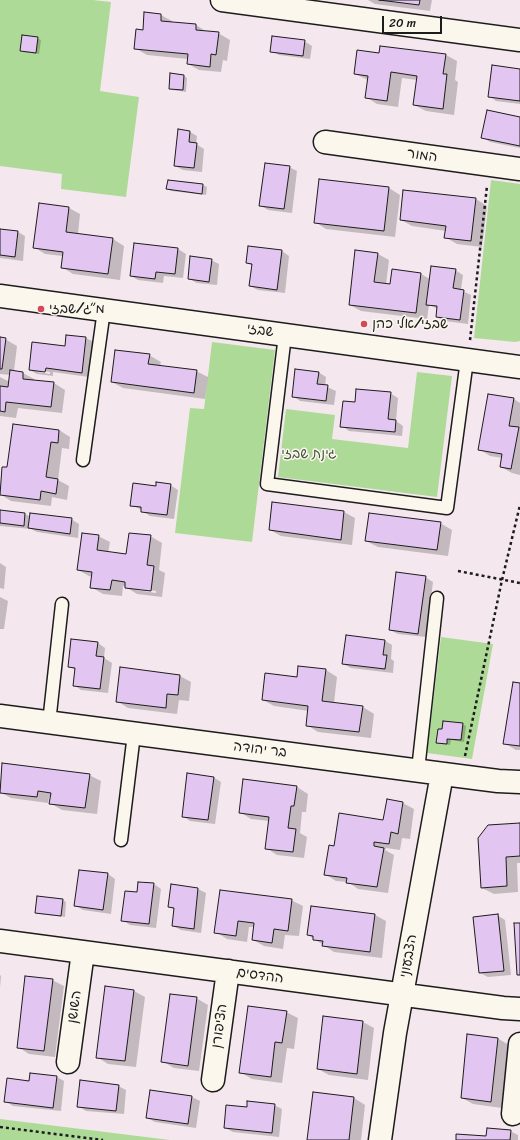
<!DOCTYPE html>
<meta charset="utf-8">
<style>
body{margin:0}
#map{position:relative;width:520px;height:1140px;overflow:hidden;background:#f4e8ee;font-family:Sriracha,sans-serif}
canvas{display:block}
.scale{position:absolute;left:382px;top:16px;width:60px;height:18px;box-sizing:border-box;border:2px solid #1c1c1c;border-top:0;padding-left:5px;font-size:12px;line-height:14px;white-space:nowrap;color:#1c1c1c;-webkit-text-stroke:3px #fbf7ec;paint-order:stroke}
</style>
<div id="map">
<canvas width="520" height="1140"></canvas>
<div class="scale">20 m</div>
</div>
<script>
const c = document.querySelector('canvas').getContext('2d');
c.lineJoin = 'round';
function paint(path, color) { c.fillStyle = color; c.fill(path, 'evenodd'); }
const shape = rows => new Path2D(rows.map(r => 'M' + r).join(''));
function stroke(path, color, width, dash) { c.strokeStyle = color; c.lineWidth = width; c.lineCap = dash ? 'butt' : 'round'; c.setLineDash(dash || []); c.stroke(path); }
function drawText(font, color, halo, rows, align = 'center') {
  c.font = font + ' Sriracha,"Playpen Sans Hebrew",sans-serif'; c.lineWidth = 3; c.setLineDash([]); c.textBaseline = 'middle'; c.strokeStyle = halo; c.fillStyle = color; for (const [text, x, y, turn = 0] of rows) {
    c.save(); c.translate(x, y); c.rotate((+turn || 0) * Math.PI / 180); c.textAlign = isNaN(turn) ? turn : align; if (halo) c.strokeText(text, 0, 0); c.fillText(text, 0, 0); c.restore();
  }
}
paint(shape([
 [0,0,93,0,111,2,100,91,139,97,126,197,61,189,62,174,0,166],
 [491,180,520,184,520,341,515,342,474,338],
 [212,342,275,350,252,542,175,533,190,408,204,409],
 [417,372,452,376,437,497,278,477,286,409,335,415,332,439,408,448],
 [441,637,493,644,472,759,427,753],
 [0,1119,170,1140,0,1140]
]), '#aeda98');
paint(shape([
 [368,0,432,0,430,11,375,4],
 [161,15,172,21,172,23,196,25,207,32,218,33,230,40,227,61,223,60,221,72,199,70,188,64,188,59,147,55,135,48,143,31],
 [37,38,41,40,39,54,24,52,21,50],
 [304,41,312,46,310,59,279,55,271,51],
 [446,55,457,61,455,80,458,82,454,115,426,111,414,105,417,80,402,78,398,107,377,104,366,97,368,80,355,74],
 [520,70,520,104,496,101,489,96],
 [184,76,187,78,186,92,173,90,170,88],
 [520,118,520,148,490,142,482,137],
 [190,132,197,136,196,144,204,149,202,172,183,170,175,166],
 [289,167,297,171,292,213,268,210,260,205],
 [168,181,203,185,207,187,206,195,171,191,168,189],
 [389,188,400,195,395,237,326,229,315,222],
 [404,191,476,199,487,206,482,247,457,244,445,237,446,231,412,226,401,220],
 [40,204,69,208,80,214,78,234,113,239,124,246,120,280,73,274,62,267,63,256,45,254,34,247],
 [0,230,18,232,25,236,23,261,0,258],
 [135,244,178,249,186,254,183,278,164,276,163,283,138,280,131,276],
 [282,251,289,256,285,293,258,290,250,286,253,266,247,263],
 [356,251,378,254,389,260,386,285,391,285,421,274,430,279,455,270,463,275,461,290,471,295,468,324,445,321,437,317,438,309,429,305,427,319,361,311,350,305],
 [211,260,219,264,217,285,197,283,189,279],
 [0,338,5,339,17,346,14,371,23,373,34,379,34,381,54,383,65,390,62,413,18,408,16,418,0,416,0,377,10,382,11,375,0,374,0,375],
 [86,338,94,342,89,377,53,372,53,376,37,374,30,370,66,348],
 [37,370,50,372,50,374,37,372],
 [149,355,161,362,160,366,196,371,208,377,205,399,123,388,112,382],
 [318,372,326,377,325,386,336,391,334,405,300,401,293,396],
 [390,393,398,398,396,421,403,426,402,436,349,431,342,426,356,403],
 [514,399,520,403,520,475,512,473,501,467,503,458,490,456,479,449],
 [59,430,70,437,69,449,62,448,58,480,69,486,67,500,52,497,51,506,11,501,0,494,3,468,8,468],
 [170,485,178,490,174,519,150,516,142,511,142,510,131,505],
 [273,503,344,512,355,518,352,545,281,536,270,530],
 [0,511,25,514,31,517,71,519,79,524,78,538,37,532,31,529,0,526],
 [440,523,452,530,448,556,378,547,366,541],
 [98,536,110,542,108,553,127,555,150,536,162,543,159,570,165,573,162,597,137,594,126,587,126,586,123,586,122,596,103,594,91,587,93,577,89,576,78,570],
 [136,588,156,591,156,593,136,590],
 [0,563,6,567,4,589,0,588],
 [425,577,433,582,426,637,398,634,390,630],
 [0,597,8,601,4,629,0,629],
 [384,640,392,645,391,659,394,661,393,673,351,668,343,664],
 [98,643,105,648,104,658,112,663,108,693,81,690,74,685,75,670,69,666],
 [326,670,337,677,334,703,363,707,374,714,371,738,318,732,307,725,309,711,274,706,263,700,297,679],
 [180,676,191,682,189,701,179,700,177,714,128,708,117,701],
 [520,685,520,750,516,750,504,743],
 [462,724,466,726,464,742,451,740,450,745,441,744,437,742,443,730],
 [3,764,89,775,101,781,97,814,62,810,50,803,51,797,49,797,48,803,11,798,0,792],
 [213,777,221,782,215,824,190,821,183,816],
 [297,787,308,794,306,812,302,812,300,833,307,837,304,858,277,855,266,848,269,821,251,819,240,812],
 [388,800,403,803,414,809,410,839,402,838,400,850,386,848,385,850,394,855,388,893,358,889,348,882,336,881,325,874,335,847,384,821],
 [520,824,520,863,517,863,518,892,494,894,482,888],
 [108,874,115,879,111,914,83,910,76,906],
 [154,884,161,889,156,928,130,925,122,920,138,893],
 [172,886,198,889,206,893,201,933,181,930,173,926,175,910,169,907],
 [221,891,291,900,303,906,299,936,285,935,283,949,264,946,253,940,254,927,249,927,247,942,227,939,216,932],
 [63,900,66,902,65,917,40,914,36,912],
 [375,915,386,921,382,958,334,952,308,935],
 [497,915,505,920,511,975,488,977,480,973],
 [0,975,1,976,0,988],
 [52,980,64,986,55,1057,29,1054,18,1047],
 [134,991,145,997,136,1067,108,1064,97,1057],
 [196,998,208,1005,199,1071,174,1068,162,1061],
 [286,1012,298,1018,294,1049,287,1048,282,1083,252,1079,240,1072],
 [324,1017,363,1022,374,1028,368,1080,329,1075,318,1069],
 [497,1038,509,1045,502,1108,473,1104,462,1098],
 [57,1077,64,1081,61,1111,13,1106,5,1101,30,1082],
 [118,1086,126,1090,124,1114,86,1111,78,1106],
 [151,1091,192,1097,200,1101,196,1128,155,1122,147,1118],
 [354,1098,365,1105,361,1140,308,1140],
 [274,1105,282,1109,279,1137,233,1132,225,1128,248,1108],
 [510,1131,518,1135,518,1140,457,1140,487,1137]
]), '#0003');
const building = shape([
 [379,0,420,0,419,5,379,0],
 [144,12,161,14,161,21,196,24,196,30,219,32,216,55,211,54,210,67,187,64,188,54,134,49,136,29,143,30,144,12],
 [22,35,38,37,36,53,20,51,22,35],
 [272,36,305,40,303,56,270,52,272,36],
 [380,46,446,54,443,74,447,74,443,109,413,105,417,76,391,72,387,101,365,98,368,76,354,74,357,50,379,53,380,46],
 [492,65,520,69,520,101,488,97,492,65],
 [170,73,184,75,183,90,169,89,170,73],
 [487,110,520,117,520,146,481,138,487,110],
 [178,129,190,131,189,142,197,143,194,168,174,166,178,129],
 [265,163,290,166,284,209,259,206,265,163],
 [319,179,389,187,384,231,314,223,319,179],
 [168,180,203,184,202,194,166,189,168,180],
 [403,190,476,198,471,241,444,238,446,226,400,220,403,190],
 [39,203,69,207,66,232,113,238,108,274,61,268,63,252,33,248,39,203],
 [0,229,18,231,15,257,0,255,0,229],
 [134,243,178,248,175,274,156,272,155,279,130,276,134,243],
 [248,246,282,250,277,290,249,286,252,264,246,263,248,246],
 [355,250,378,253,374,282,390,284,392,269,421,273,416,313,349,305,355,250],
 [190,256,212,259,209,282,188,279,190,256],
 [431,266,456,269,453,288,464,290,460,320,436,317,437,306,426,305,431,266],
 [66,335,86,337,82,373,46,368,45,372,29,370,32,342,65,346,66,335],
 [0,337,6,338,2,369,0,369,0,337],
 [115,350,150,354,148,364,197,370,194,393,111,382,115,350],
 [295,369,319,372,317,384,328,385,326,401,292,397,295,369],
 [10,370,23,372,23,379,54,382,51,407,6,402,5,412,0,411,0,386,8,387,10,370],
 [356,389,391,392,388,419,396,420,395,432,340,427,343,401,355,402,356,389],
 [488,394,514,398,509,426,519,427,511,469,500,467,502,454,478,450,488,394],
 [13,424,59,430,58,443,51,442,46,477,58,479,56,494,41,491,40,500,0,495,2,467,7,467,13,424],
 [156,482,171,484,167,515,141,512,141,507,130,506,133,483,156,486,156,482],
 [272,502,344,511,341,540,269,530,272,502],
 [0,510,25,513,24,526,0,523,0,510],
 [30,513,72,518,70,534,28,528,30,513],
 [369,513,441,522,437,550,365,541,369,513],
 [82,533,99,535,97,550,126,554,129,533,151,535,147,565,154,566,151,591,125,588,125,582,112,580,110,590,90,588,92,572,77,570,82,533],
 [396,572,426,576,418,634,389,630,396,572],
 [346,635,385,640,383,655,387,655,385,669,342,664,346,635],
 [71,639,98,642,96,656,104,657,100,689,73,686,75,668,68,667,71,639],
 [298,666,326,669,322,701,363,706,359,732,306,726,308,706,262,700,265,673,297,677,298,666],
 [120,667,180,675,178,695,167,694,166,708,116,702,120,667],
 [513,682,520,683,520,746,503,744,513,682],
 [443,721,463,723,461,740,447,739,447,744,436,743,438,729,442,729,443,721],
 [2,763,90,774,85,808,49,804,51,793,38,791,37,797,0,793,2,763],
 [187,773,214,777,208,820,182,817,187,773],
 [243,779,297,786,294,806,291,806,288,828,296,829,293,852,265,849,269,817,239,813,243,779],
 [387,799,403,802,398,834,391,832,389,844,374,842,374,846,384,848,377,887,346,883,347,878,324,875,329,845,334,846,339,813,383,820,387,799],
 [520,823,520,856,506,857,507,886,481,888,478,838,488,825,520,823],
 [79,870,108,873,103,910,74,906,79,870],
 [138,882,154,883,149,924,121,921,125,891,137,892,138,882],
 [171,884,198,888,194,929,172,926,174,908,168,907,171,884],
 [220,890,292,899,288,931,274,929,272,943,252,940,254,923,238,921,236,936,214,933,220,890],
 [37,896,63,899,61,916,35,913,37,896],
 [311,906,375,914,370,952,322,946,323,941,313,940,313,936,307,935,311,906],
 [498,914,504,971,479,973,473,917,498,914],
 [514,923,520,923,520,975,517,975,514,923],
 [25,976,53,979,44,1051,17,1048,25,976],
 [105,986,134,990,125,1061,96,1058,105,986],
 [170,994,197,997,188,1066,161,1062,170,994],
 [248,1006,287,1011,282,1043,275,1042,271,1077,239,1073,248,1006],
 [323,1016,363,1021,357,1074,317,1069,323,1016],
 [467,1034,498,1038,491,1102,461,1098,467,1034],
 [30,1073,57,1076,53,1108,4,1102,7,1078,29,1081,30,1073],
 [80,1080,119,1085,116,1111,77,1107,80,1080],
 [150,1090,192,1096,188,1124,146,1118,150,1090],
 [313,1092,354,1097,349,1140,307,1140,313,1092],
 [247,1101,275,1104,272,1133,224,1128,226,1105,247,1107,247,1101],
 [487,1128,511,1130,510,1140,456,1140,456,1134,486,1136,487,1128]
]);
paint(building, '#e3c5f2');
stroke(building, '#1c1c1c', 1);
const service = shape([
 [285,335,267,484,447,508,467,360],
 [83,460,104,310],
 [49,723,62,604],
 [418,770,437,598],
 [121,840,134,734]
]);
const minor = shape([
 [222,0,520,40],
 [325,142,520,169],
 [0,716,459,776,498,781,520,782],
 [0,941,503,1008,520,1009],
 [68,1062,83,952],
 [213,1080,228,971],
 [513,1114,520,1044],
 [380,1140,395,1033,442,774]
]);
const tertiary = shape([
 [0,296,520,367]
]);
stroke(service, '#1c1c1c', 15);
stroke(minor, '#1c1c1c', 25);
stroke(tertiary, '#1c1c1c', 25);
stroke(shape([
 [470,340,487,186],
 [458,571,520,583],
 [465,756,502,580,520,505],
 [0,1127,103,1140]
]), '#1c1c1c', 2.5, [3, 3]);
stroke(service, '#fbf7ec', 12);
stroke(minor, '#fbf7ec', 22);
stroke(tertiary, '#fbf7ec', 22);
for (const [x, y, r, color] of [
 [41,309,4,"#d1495b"],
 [364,324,4,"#d1495b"]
]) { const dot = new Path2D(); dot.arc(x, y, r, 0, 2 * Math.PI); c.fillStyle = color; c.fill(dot); stroke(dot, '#fbf7ec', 1.5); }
drawText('14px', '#1c1c1c', '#fbf7ec', [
 ["המור",422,156,8],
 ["שבזי",260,331,8],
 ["בר יהודה",260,750,7],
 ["הצבעוני",409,956,-80],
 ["ההדסים",260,976,8],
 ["השושן",75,1007,-82],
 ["הציפורן",220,1026,-82]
]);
drawText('14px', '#1c1c1c', '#fbf7ec', [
 ["מ״ג/שבזי",49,309],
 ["שבזי/אלי כהן",372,324]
], 'left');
drawText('14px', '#485541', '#fbf7ec', [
 ["גינת שבזי",309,454]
]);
</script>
